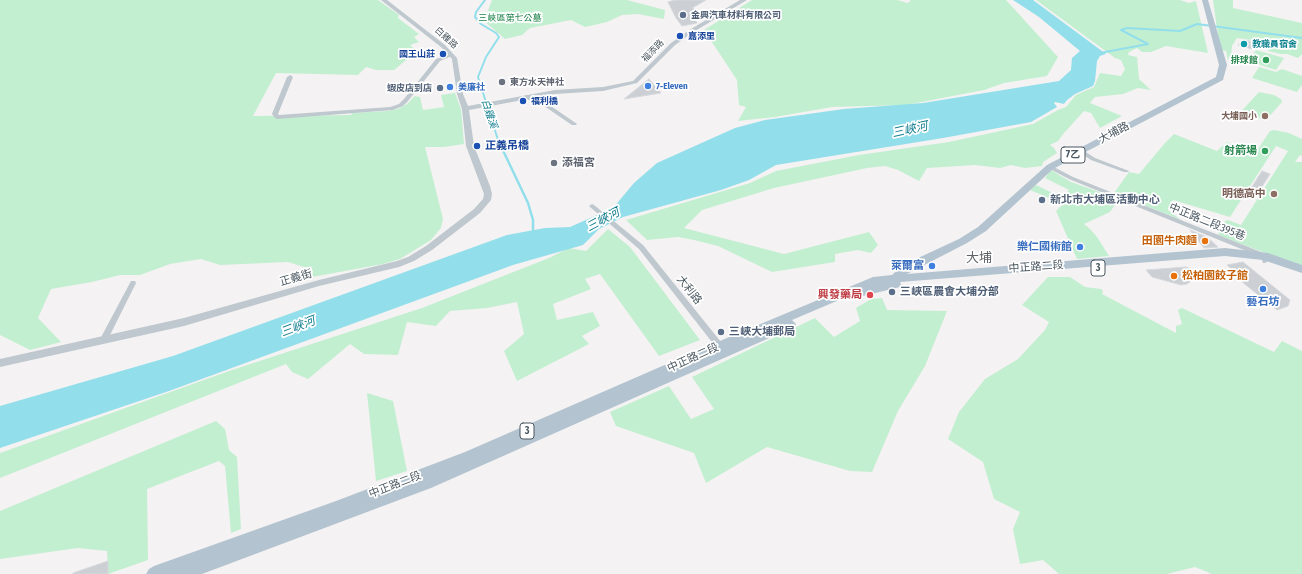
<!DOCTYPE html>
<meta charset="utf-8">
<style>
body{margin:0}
canvas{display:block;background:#f4f2f2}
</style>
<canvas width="1302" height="574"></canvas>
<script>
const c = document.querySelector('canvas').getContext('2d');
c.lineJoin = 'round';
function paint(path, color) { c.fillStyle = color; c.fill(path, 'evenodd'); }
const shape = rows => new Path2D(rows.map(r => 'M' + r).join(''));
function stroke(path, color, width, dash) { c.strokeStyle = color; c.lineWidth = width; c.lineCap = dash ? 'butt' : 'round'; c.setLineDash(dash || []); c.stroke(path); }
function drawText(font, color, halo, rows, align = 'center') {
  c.font = font + ' "Fira Sans Condensed","Noto Sans TC",sans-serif'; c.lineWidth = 3.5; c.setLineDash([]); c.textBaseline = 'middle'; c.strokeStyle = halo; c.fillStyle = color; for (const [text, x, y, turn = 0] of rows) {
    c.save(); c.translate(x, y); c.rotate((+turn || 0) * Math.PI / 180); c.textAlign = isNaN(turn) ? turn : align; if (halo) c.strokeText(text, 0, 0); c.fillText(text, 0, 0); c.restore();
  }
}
paint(shape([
 [0,0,378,0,399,15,398,18,419,34,414,37,419,42,410,45,419,53,405,61,394,70,376,70,366,67,358,75,276,73,253,116,351,115,352,113,387,111,398,109,407,104,415,96,420,97,423,110,444,107,441,95,455,93,461,109,464,144,444,147,425,147,443,219,441,228,431,240,400,259,383,264,312,277,307,268,288,262,220,265,201,259,170,264,140,275,120,275,92,282,51,289,38,318,61,342,30,350,0,335],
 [492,0,627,0,665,10,664,19,638,14,622,15,607,22,585,27,571,20,530,28,522,35,505,39,484,21],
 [752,0,897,0,908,3,911,0,1006,0,1058,57,1047,76,1004,83,984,90,906,105,832,107,775,117,738,121,746,107,739,105,737,80,704,30],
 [1036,0,1180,0,1189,3,1196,1,1208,53,1166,46,1151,52,1142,52,1137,48,1129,52,1128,55,1137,57,1139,79,1151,90,1138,88,1123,94,1095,97,1090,103,1122,116,1100,128,1091,113,1084,111,1064,133,1058,141,1050,145,1054,148,1057,153,1043,162,1042,166,1025,168,1011,165,1000,168,975,165,927,168,919,181,898,170,885,166,867,168,774,188,702,210,684,228,784,254,869,232,878,245,871,253,858,250,835,254,835,262,772,272,718,246,694,240,678,237,647,240,626,220,750,183,776,171,859,155,949,142,1033,124,1058,110,1066,107,1076,95,1094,87,1100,73,1121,76,1125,69,1121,60,1115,58],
 [1213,0,1233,0,1233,8,1302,23,1302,54,1298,58,1287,54,1281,54,1268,51,1268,49,1261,47,1268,42,1237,38,1232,46,1231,56,1229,57,1228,61,1226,51,1220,50],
 [1256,50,1284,58,1276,70,1248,61],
 [1259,67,1276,72,1282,69,1302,76,1302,85,1297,92,1252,78],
 [1259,92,1274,95,1281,99,1282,102,1267,119,1255,118,1246,113,1242,117,1238,115],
 [1274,130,1289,133,1302,139,1302,156,1300,155,1295,162,1302,162,1302,267,1218,235,1225,221,1228,220,1241,225,1288,151,1276,146,1230,217,1173,200,1168,210,1181,220,1114,193,1129,172,1139,174,1165,143,1174,134,1217,151,1227,142,1254,155,1270,131],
 [1051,170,1071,182,1119,199,1110,212,1084,224,1090,229,1097,237,1109,256,1077,259,1056,211,1063,204,1030,190,1036,185,1063,198,1069,190,1045,178],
 [608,229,630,247,700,340,659,356,600,274,585,279,591,289,553,304,557,320,593,312,600,326,582,336,589,344,517,381,504,351,524,334,517,302,487,308,450,311,436,326,407,322,398,355,364,354,350,344,308,379,292,372,286,364,0,478,0,453,229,371,422,308,549,258,569,248,586,251],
 [1048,277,1070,277,1085,287,1101,289,1103,291,1102,294,1176,333,1176,326,1182,324,1178,310,1182,308,1274,352,1282,341,1302,351,1302,574,1212,574,1195,567,1167,574,1059,574,1043,560,1020,564,1013,529,1020,512,994,499,983,462,948,439,959,412,985,379,1018,359,1045,330,1049,322,1022,305],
 [882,298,887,310,947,311,925,366,898,411,872,472,850,471,767,447,706,483,694,453,616,426,610,412,669,386,691,419,714,409,692,377,815,318,834,337,860,321,856,308,871,299],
 [367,393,393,401,407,471,376,481],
 [216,421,225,429,229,450,237,457,241,529,231,533,225,466,219,461,147,489,148,560,108,574,107,551,78,548,0,559,0,511]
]), '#c3efd1');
paint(shape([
 [1013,0,1033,0,1106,54,1100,56,1097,61,1095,81,1093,86,1075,94,1067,100,1064,104,1055,102,1054,103,1057,107,1031,122,943,138,776,165,749,180,721,190,623,217,599,229,583,245,513,265,169,391,0,448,0,406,173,356,507,235,545,228,570,227,613,208,634,183,657,163,735,128,765,120,844,109,923,103,1059,81,1071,70,1072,58,1080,51,1039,17]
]), '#92dfeb');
stroke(shape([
 [485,0,476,12,475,17,481,24,496,33,499,37,486,57,478,77,499,143],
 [1100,53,1148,44,1121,30,1127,28,1180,31,1197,24,1302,38]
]), '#92dfeb', 2);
stroke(shape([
 [499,142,528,203,533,220,533,232]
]), '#92dfeb', 2.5);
const building = shape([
 [675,0,706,0,692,8,696,10,691,13,697,23,682,26,676,18,668,2,675,0],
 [1243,39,1256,43,1252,49,1238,45,1243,39],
 [649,79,661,93,624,99,649,79],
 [1262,171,1270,174,1256,196,1248,193,1262,171],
 [1190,230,1207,237,1218,247,1204,248,1190,230],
 [1243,262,1290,300,1288,306,1277,310,1236,277,1241,277,1227,265,1243,262],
 [1186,267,1200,274,1187,284,1181,285,1152,277,1146,270,1186,267],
 [108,561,108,574,73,574,73,573,108,561]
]);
paint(building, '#ccd0d4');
stroke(building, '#d6d9dd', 1);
paint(shape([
 [450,54,454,55,440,61,408,101,403,106,393,110,277,119,275,118,272,114,287,77,290,75,293,77,278,114,279,115,390,107,399,104,404,99,436,59,450,54],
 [526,95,548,104,577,124,576,125,572,125,544,106,524,98,523,97,526,95],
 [1081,149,1095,158,1129,171,1128,172,1124,172,1091,160,1079,152,1078,151,1081,149],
 [1050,165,1073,177,1266,254,1268,261,1265,263,1263,263,1261,257,1069,179,1048,168,1048,166,1050,165],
 [592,204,594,205,643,245,725,347,726,349,725,351,719,351,639,249,590,207,589,206,592,204],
 [131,281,135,281,136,283,106,343,100,343,99,341,131,281]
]), '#bec8ce');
paint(shape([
 [381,0,387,0,445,45,457,58,463,94,468,106,555,90,603,87,633,81,671,43,691,29,740,0,747,0,695,31,675,45,637,83,603,91,555,94,469,110,474,146,490,186,492,194,491,200,480,213,432,250,414,261,399,267,319,286,184,326,0,367,0,359,184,318,319,280,397,261,408,257,426,246,474,209,483,199,484,194,466,146,462,109,457,94,452,59,441,47,381,0]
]), '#bec8ce');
paint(shape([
 [1202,0,1208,0,1227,65,1223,80,1053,169,986,231,967,243,907,274,1225,248,1268,253,1302,265,1302,273,1263,260,1225,256,900,282,901,284,900,287,896,288,863,296,859,295,858,292,792,320,796,324,794,327,431,488,202,574,146,574,149,569,154,566,336,501,465,452,715,343,873,277,892,275,903,265,959,239,978,227,1047,165,1216,77,1219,65,1202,0]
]), '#b3c4d0');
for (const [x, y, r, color] of [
 [683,15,4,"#5c6f8a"],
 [680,36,4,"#1a4fb4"],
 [1244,44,4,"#0f9aa8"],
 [443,54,4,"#1a4fb4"],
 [1266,60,4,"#2e9e5b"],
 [502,82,4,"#6b7280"],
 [648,86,4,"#3f7fe0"],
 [450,87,4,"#3f7fe0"],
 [440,88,4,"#5c6f8a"],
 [523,101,4,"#1a4fb4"],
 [1265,116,4,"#8d6e63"],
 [477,146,4,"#1a4fb4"],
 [1265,151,4,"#2e9e5b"],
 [554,163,4,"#6b7280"],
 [1274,194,4,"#8d6e63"],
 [1042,200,4,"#5c6f8a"],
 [1205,241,4,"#e8710a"],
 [1080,247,4,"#3f7fe0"],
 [932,266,4,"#3f7fe0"],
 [1174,276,4,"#e8710a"],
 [1263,289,4,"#3f7fe0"],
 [892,292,4,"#5c6f8a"],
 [870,295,4,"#e0444e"],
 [721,332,4,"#5c6f8a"]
]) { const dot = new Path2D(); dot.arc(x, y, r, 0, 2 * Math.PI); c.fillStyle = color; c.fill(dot); stroke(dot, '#fff', 1.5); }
drawText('bold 9px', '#4e5e75', '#fff', [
 ["金興汽車材料有限公司",691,15],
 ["蝦皮店到店",432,88,"right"]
], 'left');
drawText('9px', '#1a8146', '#fff', [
 ["三峽區第七公墓",510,18]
]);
drawText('bold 9px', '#164399', '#fff', [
 ["嘉添里",688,36],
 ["國王山莊",435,54,"right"],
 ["福利橋",531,101]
], 'left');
drawText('9px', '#4a5760', '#fff', [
 ["白雞路",446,38,42],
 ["福添路",653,51,-46]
]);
drawText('bold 9px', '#0d838f', '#fff', [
 ["教職員宿舍",1252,44]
], 'left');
drawText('bold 9px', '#27864d', '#fff', [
 ["排球館",1258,60]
], 'right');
drawText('bold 9px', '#5b616d', '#fff', [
 ["東方水天神社",510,82]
], 'left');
drawText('bold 9px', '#366cbe', '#fff', [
 ["7-Eleven",656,86],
 ["美廉社",458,87]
], 'left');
drawText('bold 9px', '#785e54', '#fff', [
 ["大埔國小",1257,116]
], 'right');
drawText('italic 10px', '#107d8e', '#fff', [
 ["白雞溪",489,114,72]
]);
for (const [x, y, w] of [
 [1073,155,24],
 [1098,268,14],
 [527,431,14]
]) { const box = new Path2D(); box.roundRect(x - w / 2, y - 8, w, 16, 3); c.fillStyle = '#fff'; c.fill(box); stroke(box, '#4a5760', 1); }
drawText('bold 10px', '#4a5760', null, [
 ["7乙",1073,155],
 ["3",1098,268],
 ["3",527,431]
]);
drawText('11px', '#4a5760', '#fff', [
 ["大埔路",1114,133,-28],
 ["中正路二段395巷",1207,222,22],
 ["中正路二段",1036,267,-4],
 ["正義街",296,278,-16],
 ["大利路",689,290,52],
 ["中正路二段",693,358,-24],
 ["中正路二段",395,485,-21]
]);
drawText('bold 11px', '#164399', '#fff', [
 ["正義吊橋",485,146]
], 'left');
drawText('bold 11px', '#27864d', '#fff', [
 ["射箭場",1257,151]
], 'right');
drawText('bold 11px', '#5b616d', '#fff', [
 ["添福宮",562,163]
], 'left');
drawText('bold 11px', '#785e54', '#fff', [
 ["明德高中",1266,194]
], 'right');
drawText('bold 11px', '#4e5e75', '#fff', [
 ["新北市大埔區活動中心",1050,200],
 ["三峽區農會大埔分部",900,292],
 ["三峽大埔郵局",729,332]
], 'left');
drawText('bold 11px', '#c56008', '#fff', [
 ["田園牛肉麵",1197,241],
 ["松柏園餃子館",1182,276,"left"]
], 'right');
drawText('bold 11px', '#366cbe', '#fff', [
 ["樂仁國術館",1072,247],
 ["萊爾富",924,266],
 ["藝石坊",1263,302,"center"]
], 'right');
drawText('bold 11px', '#be3a42', '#fff', [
 ["興發藥局",862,295]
], 'right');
drawText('italic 12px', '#107d8e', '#fff', [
 ["三峽河",910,130,-12],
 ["三峽河",603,220,-28],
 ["三峽河",298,327,-21]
]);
drawText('13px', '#5f6367', '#fff', [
 ["大埔",979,258]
]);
</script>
